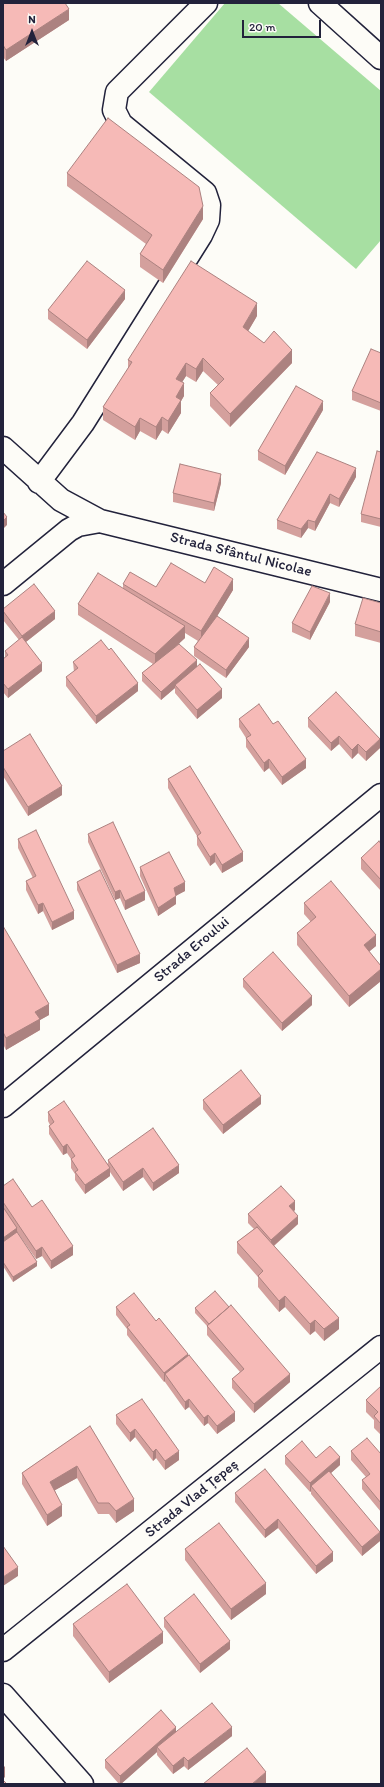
<!DOCTYPE html>
<meta charset="utf-8">
<style>
body{margin:0}
#map{position:relative;width:384px;height:1787px;overflow:hidden;background:#fdfcf7;font-family:Itim,sans-serif}
canvas{display:block}
.frame{position:absolute;inset:0;border:4px solid #22223b;pointer-events:none}
.north{position:absolute;left:12px;top:12px;width:40px;height:40px;-webkit-text-stroke:3px #fdfcf7;paint-order:stroke;rotate:0deg;font-size:11px;font-weight:700;line-height:16px;text-align:center;color:#22223b}
.north::after{content:'';display:block;margin:auto;width:14px;height:18px;background:#22223b;clip-path:polygon(50% 0,100% 100%,50% 72%,0 100%)}
.scale{position:absolute;left:242px;top:20px;width:79px;height:18px;box-sizing:border-box;border:2px solid #22223b;border-top:0;padding-left:5px;font-size:12px;line-height:14px;white-space:nowrap;color:#22223b;-webkit-text-stroke:3px #fdfcf7;paint-order:stroke}
</style>
<div id="map">
<canvas width="384" height="1787"></canvas>
<div class="frame"></div>
<div class="north">N</div>
<div class="scale">20 m</div>
</div>
<script>
const c = document.querySelector('canvas').getContext('2d');
c.lineJoin = 'round';
function paint(path, color) { c.fillStyle = color; c.fill(path, 'evenodd'); }
const shape = rows => new Path2D(rows.map(r => 'M' + r).join(''));
function stroke(path, color, width, dash) { c.strokeStyle = color; c.lineWidth = width; c.lineCap = dash ? 'butt' : 'round'; c.setLineDash(dash || []); c.stroke(path); }
function drawText(font, color, halo, rows, align = 'center') {
  c.font = font + ' Itim,sans-serif'; c.lineWidth = 4; c.setLineDash([]); c.textBaseline = 'middle'; c.strokeStyle = halo; c.fillStyle = color; for (const [text, x, y, turn = 0] of rows) {
    c.save(); c.translate(x, y); c.rotate((+turn || 0) * Math.PI / 180); c.textAlign = isNaN(turn) ? turn : align; if (halo) c.strokeText(text, 0, 0); c.fillText(text, 0, 0); c.restore();
  }
}
paint(shape([
 [225,3,278,3,381,91,381,240,356,269,149,92]
]), '#a7dfa2');
const minor = shape([
 [320,3,381,58],
 [3,448,61,500,100,521,381,590],
 [39,482,83,423,201,235,208,220,209,205,205,193,121,124,114,110,117,92,206,3],
 [3,584,69,530,78,525,100,521],
 [3,1650,381,1347],
 [3,1695,82,1784]
]);
const major = shape([
 [3,1106,381,795]
]);
stroke(minor, '#22223b', 25);
stroke(major, '#22223b', 25);
stroke(minor, '#fdfcf7', 22);
stroke(major, '#fdfcf7', 22);
paint(shape([
 [3,3,69,20,6,61,3,57],
 [67,173,203,219,163,283,140,267,140,254,146,244,67,186],
 [125,299,87,349,48,319,48,310],
 [257,316,248,331,264,343,292,363,230,427,210,406,210,393,218,385,203,371,196,382,186,376,182,382,184,396,181,401,181,413,168,434,162,430,156,440,140,431,135,440,103,420,103,407,128,369,128,360],
 [381,353,381,411,352,400,352,391],
 [323,410,285,475,258,460,258,451],
 [381,452,381,527,361,522,361,514],
 [356,477,339,507,330,503,315,531,308,528,301,538,277,529,277,520],
 [221,483,214,511,173,502,173,493],
 [205,583,233,590,217,616,249,647,226,678,194,656,194,647,198,641,185,633,185,638,175,647,197,666,222,698,197,719,175,693,175,688,161,700,142,681,142,673,153,664,78,615,78,604,123,588,123,584,156,587],
 [330,602,310,640,292,632,292,623],
 [381,603,381,643,355,636,355,624],
 [3,609,55,619,26,642,42,671,8,698,3,692,3,659,5,658,5,651,19,640,3,620],
 [73,662,138,691,96,724,66,686,66,677,74,672],
 [308,718,380,748,366,761,358,753,352,759,339,744,331,751,308,727],
 [239,719,273,724,306,768,282,785,269,768,264,772,246,747,246,738,239,727],
 [3,751,62,795,28,816,3,776],
 [168,779,243,861,222,873,215,862,210,866,197,845,197,836,168,788],
 [88,834,145,900,125,910,120,898,115,900,88,842],
 [18,839,74,919,52,930,43,911,38,914,26,890,26,881,33,878,18,848],
 [381,844,381,891,361,869,361,858],
 [140,867,185,891,176,895,176,904,158,916,140,876],
 [77,882,140,963,117,973,77,890],
 [304,903,376,946,369,951,381,966,381,981,349,1007,297,945,297,933,311,922,304,914],
 [3,926,49,1015,40,1020,40,1030,6,1050,3,1044],
 [243,979,312,1005,282,1031,243,987],
 [203,1100,261,1104,223,1134,203,1109],
 [48,1112,108,1164,108,1160,179,1173,153,1191,143,1177,123,1191,110,1172,110,1176,85,1194,75,1180,75,1174,71,1168,71,1159,67,1153,63,1155,49,1134,49,1126,50,1125,48,1121],
 [3,1186,32,1207,73,1255,51,1269,42,1256,36,1259,17,1232,37,1266,13,1282,3,1266],
 [295,1210,294,1211,298,1224,274,1246,339,1329,324,1341,315,1331,310,1335,285,1307,279,1312,258,1287,258,1277,237,1253,237,1242,254,1229,248,1223,248,1214],
 [116,1307,156,1321,188,1356,235,1421,217,1434,208,1423,204,1426,189,1407,185,1410,165,1382,165,1381,164,1382,127,1335,127,1329,116,1315],
 [195,1308,290,1382,254,1413,232,1388,232,1379,240,1372,207,1335,207,1326,195,1313],
 [381,1387,381,1435,374,1428,374,1420,366,1412,366,1400],
 [116,1415,179,1460,165,1470,156,1458,153,1461,135,1437,130,1442,116,1424],
 [90,1426,134,1511,116,1523,109,1514,98,1514,77,1478,55,1490,62,1516,47,1526,22,1484,22,1473],
 [351,1451,381,1454,381,1512,362,1489,362,1480,366,1477,351,1460],
 [285,1456,316,1458,340,1465,331,1473,380,1541,362,1556,311,1494,311,1491,310,1492,285,1464],
 [235,1493,333,1552,333,1561,316,1574,278,1528,265,1538,235,1502],
 [185,1549,266,1594,231,1620,185,1560],
 [164,1618,230,1649,200,1673,164,1627],
 [73,1624,163,1643,109,1683,73,1636],
 [176,1732,232,1736,188,1770,184,1766,173,1774,157,1755,157,1752,121,1784,119,1784,105,1768,105,1760]
]), '#d4a09d');
paint(shape([
 [69,9,69,20,6,61,6,50],
 [203,206,203,219,163,283,163,270],
 [125,290,125,299,87,349,87,340],
 [257,303,257,316,243,340,243,327],
 [292,350,292,363,230,427,230,414],
 [203,358,203,371,196,382,196,369],
 [186,363,186,376,176,392,176,379],
 [184,383,184,396,181,401,181,413,168,434,168,421,176,397],
 [323,401,323,410,285,475,285,466],
 [162,417,162,430,156,440,156,427],
 [140,418,140,431,135,440,135,427],
 [356,468,356,477,339,507,339,499],
 [221,474,221,483,214,511,214,503],
 [330,494,330,503,315,531,315,522],
 [7,517,7,525,3,529,3,521],
 [308,520,308,528,301,538,301,529],
 [233,579,233,590,201,643,201,631],
 [330,593,330,602,310,640,310,632],
 [55,611,55,619,22,645,22,636],
 [185,626,185,638,155,666,155,654],
 [249,638,249,647,226,678,226,670],
 [197,660,197,669,175,685,175,688,161,700,161,692],
 [42,663,42,671,8,698,8,689],
 [138,683,138,691,96,724,96,716],
 [222,689,222,698,197,719,197,710],
 [339,736,339,744,331,751,331,743],
 [380,739,380,748,366,761,366,752],
 [358,744,358,753,352,759,352,750],
 [269,759,269,768,264,772,264,763],
 [306,759,306,768,282,785,282,777],
 [62,786,62,795,28,816,28,807],
 [243,852,243,861,222,873,222,865],
 [215,853,215,862,210,866,210,857],
 [185,882,185,891,174,897,174,888],
 [120,890,120,898,115,900,115,892],
 [145,891,145,900,125,910,125,901],
 [176,896,176,904,158,916,158,908],
 [43,903,43,911,38,914,38,905],
 [74,911,74,919,52,930,52,922],
 [376,935,376,946,364,956,364,945],
 [140,954,140,963,117,973,117,965],
 [381,969,381,981,349,1007,349,996],
 [312,996,312,1005,282,1031,282,1023],
 [49,1004,49,1015,40,1020,40,1030,6,1050,6,1038,35,1012],
 [261,1096,261,1104,223,1134,223,1125],
 [67,1144,67,1153,63,1155,63,1147],
 [179,1165,179,1173,153,1191,153,1183],
 [110,1168,110,1176,85,1194,85,1185],
 [143,1168,143,1177,123,1191,123,1182],
 [295,1201,295,1210,289,1215,289,1206],
 [298,1216,298,1224,271,1248,271,1240],
 [17,1228,17,1237,3,1247,3,1238],
 [73,1246,73,1255,51,1269,51,1261],
 [42,1247,42,1256,36,1259,36,1251],
 [37,1262,37,1266,13,1282,13,1277],
 [285,1296,285,1307,279,1312,279,1301],
 [339,1318,339,1329,324,1341,324,1329],
 [315,1320,315,1331,310,1335,310,1324],
 [188,1354,188,1363,165,1374,165,1381,164,1382,164,1373],
 [290,1374,290,1382,254,1413,254,1404],
 [189,1399,189,1407,185,1410,185,1402],
 [235,1412,235,1421,217,1434,217,1426],
 [208,1415,208,1423,204,1426,204,1418],
 [135,1429,135,1437,130,1442,130,1433],
 [156,1449,156,1458,153,1461,153,1452],
 [179,1451,179,1460,165,1470,165,1461],
 [340,1457,340,1465,313,1489,311,1486,311,1491,310,1492,310,1483],
 [77,1466,77,1478,50,1493,50,1482],
 [134,1499,134,1511,116,1523,116,1511],
 [62,1505,62,1516,47,1526,47,1515],
 [278,1519,278,1528,265,1538,265,1530],
 [380,1532,380,1541,362,1556,362,1547],
 [333,1552,333,1561,316,1574,316,1566],
 [18,1567,18,1576,3,1586,3,1577],
 [266,1583,266,1594,231,1620,231,1609],
 [163,1632,163,1643,109,1683,109,1672],
 [230,1641,230,1649,200,1673,200,1664],
 [176,1727,176,1736,157,1747,157,1752,121,1784,120,1784,120,1776],
 [232,1727,232,1736,188,1770,188,1761],
 [184,1757,184,1766,173,1774,173,1766],
 [5,1766,5,1777,3,1779,3,1768],
 [266,1772,266,1783,265,1784,252,1784]
]), '#ac8280');
const building = shape([
 [3,3,65,3,69,9,6,50,3,45,3,3],
 [108,118,199,187,203,206,163,270,140,254,152,235,67,173,108,118],
 [87,261,125,290,87,340,48,310,87,261],
 [191,261,257,303,243,327,264,343,274,331,292,350,230,414,210,393,224,379,203,358,196,369,186,363,176,379,184,383,176,397,181,400,168,421,162,417,156,427,140,418,135,427,103,407,132,362,128,360,191,261],
 [371,349,381,353,381,403,352,391,371,349],
 [296,386,323,401,285,466,258,451,296,386],
 [377,451,381,452,381,519,361,514,377,451],
 [317,452,356,468,339,499,330,494,315,522,308,520,301,529,277,520,317,452],
 [180,464,221,474,214,503,173,493,180,464],
 [3,512,7,517,3,521,3,512],
 [171,563,205,583,214,567,233,579,201,631,123,584,130,572,156,587,171,563],
 [98,573,185,626,155,654,78,604,98,573],
 [34,584,55,611,22,636,3,611,3,609,34,584],
 [312,586,330,593,310,632,292,623,312,586],
 [363,598,381,603,381,632,355,624,363,598],
 [217,616,249,638,226,670,194,647,217,616],
 [22,637,42,663,8,689,3,683,3,659,8,655,5,651,22,637],
 [101,640,109,650,111,648,138,683,96,716,66,677,78,668,73,662,101,640],
 [179,644,197,660,161,692,142,673,179,644],
 [200,664,222,689,197,710,175,685,200,664],
 [336,692,380,739,366,752,358,744,352,750,339,736,331,743,308,718,336,692],
 [259,704,273,724,278,721,306,759,282,777,269,759,264,763,246,738,251,735,239,719,259,704],
 [30,734,62,786,28,807,3,767,3,751,30,734],
 [190,766,243,852,222,865,215,853,210,857,197,836,201,833,168,779,190,766],
 [113,822,145,891,125,901,120,890,115,892,88,834,113,822],
 [36,830,74,911,52,922,43,903,38,905,26,881,36,876,18,839,36,830],
 [379,841,381,844,381,880,361,858,379,841],
 [169,852,185,882,174,888,176,896,158,908,140,867,169,852],
 [100,870,140,954,117,965,77,882,100,870],
 [331,881,376,935,364,945,381,966,381,969,349,996,297,933,316,917,304,903,331,881],
 [3,926,49,1004,35,1012,40,1019,6,1038,3,1032,3,926],
 [273,952,312,996,282,1023,243,979,273,952],
 [241,1070,261,1096,223,1125,203,1100,241,1070],
 [64,1101,110,1168,85,1185,75,1172,78,1170,71,1159,75,1156,67,1144,63,1147,49,1126,54,1122,48,1112,64,1101],
 [153,1128,179,1165,153,1183,143,1168,123,1182,108,1160,153,1128],
 [13,1179,32,1207,42,1200,73,1246,51,1261,42,1247,36,1251,3,1202,3,1186,13,1179],
 [281,1186,295,1201,289,1206,298,1216,271,1240,248,1214,281,1186],
 [3,1207,17,1228,3,1238,3,1207],
 [257,1227,339,1318,324,1329,315,1320,310,1324,285,1296,279,1301,258,1276,263,1271,237,1242,257,1227],
 [17,1232,37,1262,13,1277,3,1262,3,1242,17,1232],
 [215,1291,229,1307,209,1324,195,1308,215,1291],
 [134,1293,156,1321,159,1318,188,1354,164,1373,127,1327,130,1325,116,1307,134,1293],
 [231,1305,290,1374,254,1404,232,1379,244,1369,207,1326,231,1305],
 [189,1355,235,1412,217,1426,208,1415,204,1418,189,1399,185,1402,165,1374,189,1355],
 [381,1386,381,1424,374,1416,378,1412,366,1400,381,1386],
 [142,1399,179,1451,165,1461,156,1449,153,1452,135,1429,130,1433,116,1415,142,1399],
 [90,1426,134,1499,116,1511,109,1503,98,1503,77,1466,50,1482,62,1505,47,1515,22,1473,90,1426],
 [367,1438,381,1454,381,1503,362,1480,370,1474,351,1451,367,1438],
 [302,1441,316,1458,330,1446,340,1457,310,1483,285,1456,302,1441],
 [265,1469,333,1552,316,1566,278,1519,265,1530,235,1493,265,1469],
 [329,1471,380,1532,362,1547,311,1486,329,1471],
 [219,1523,266,1583,231,1609,185,1549,219,1523],
 [3,1546,18,1567,3,1577,3,1546],
 [127,1584,163,1632,109,1672,73,1624,127,1584],
 [194,1594,230,1641,200,1664,164,1618,194,1594],
 [212,1703,232,1727,188,1761,184,1757,173,1766,157,1747,212,1703],
 [161,1710,176,1727,120,1776,105,1760,161,1710],
 [247,1748,266,1772,252,1784,203,1784,247,1748],
 [3,1780,6,1783,6,1784,3,1784,3,1780]
]);
paint(building, '#f6bab7');
stroke(building, '#ac8280', 1);
drawText('15px', '#22223b', '#fdfcf7', [
 ["Strada Sfântul Nicolae",241,555,14],
 ["Strada Eroului",192,950,-40],
 ["Strada Vlad Țepeș",192,1499,-39]
]);
</script>
